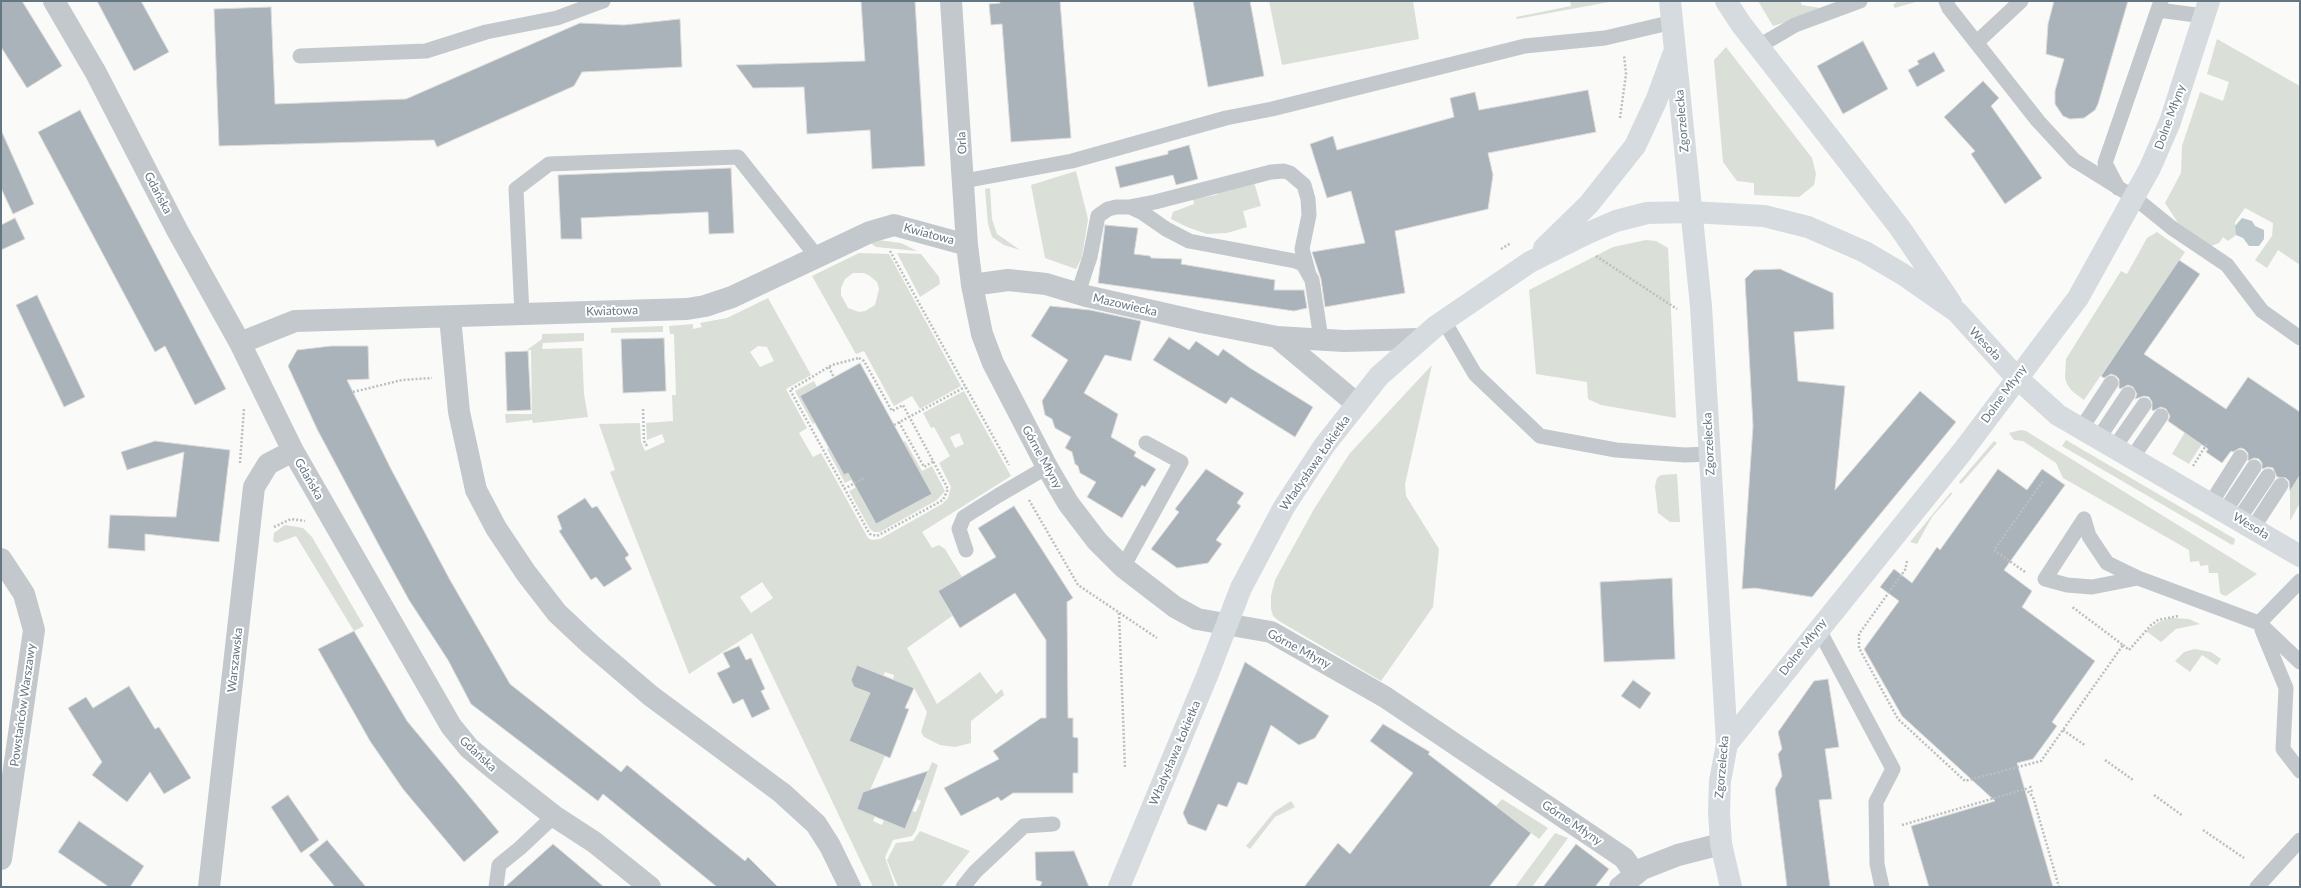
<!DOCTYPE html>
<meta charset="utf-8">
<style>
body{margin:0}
#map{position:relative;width:2301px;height:888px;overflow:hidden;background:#fafaf8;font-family:Lato,sans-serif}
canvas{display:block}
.frame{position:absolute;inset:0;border:2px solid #657683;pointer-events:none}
</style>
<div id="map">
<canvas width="2301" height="888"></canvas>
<div class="frame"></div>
</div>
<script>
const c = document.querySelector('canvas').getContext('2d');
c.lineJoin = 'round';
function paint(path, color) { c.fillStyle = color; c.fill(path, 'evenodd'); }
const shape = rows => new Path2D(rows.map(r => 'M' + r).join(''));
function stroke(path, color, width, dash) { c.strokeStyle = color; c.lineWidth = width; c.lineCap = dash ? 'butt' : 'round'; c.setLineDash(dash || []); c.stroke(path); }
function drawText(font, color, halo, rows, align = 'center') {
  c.font = font + ' Lato,sans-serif'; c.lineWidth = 4; c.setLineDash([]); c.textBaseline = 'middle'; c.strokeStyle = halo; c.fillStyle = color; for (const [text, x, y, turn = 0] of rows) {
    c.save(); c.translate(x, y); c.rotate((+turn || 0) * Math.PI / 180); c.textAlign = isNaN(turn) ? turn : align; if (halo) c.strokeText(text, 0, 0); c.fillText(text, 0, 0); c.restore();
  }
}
paint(shape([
 [1269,1,1413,1,1419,39,1282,65],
 [1570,1,1609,2,1517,19,1516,17,1571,6],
 [1758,1,1800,1,1802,5,1820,8,1793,20,1773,26],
 [1898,1,1919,1,1895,8,1893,5],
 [2217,39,2300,86,2300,265,2278,250,2267,268,2255,260,2272,236,2273,223,2245,208,2235,222,2236,235,2228,241,2223,237,2219,243,2211,246,2178,223,2165,203,2181,173,2182,146,2200,92,2223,101,2229,82,2207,74],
 [1726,47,1812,158,1816,174,1814,185,1799,197,1754,195,1754,183,1737,181,1723,162,1714,60],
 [1076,171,1088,219,1082,257,1076,269,1045,258,1031,185],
 [1254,182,1261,206,1243,211,1247,227,1227,233,1207,234,1187,227,1171,219,1173,212,1194,204,1193,199,1216,195,1225,189],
 [990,188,992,219,997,234,1020,250,1004,245,992,237,988,224,985,189],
 [2157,232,2185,252,2084,400,2072,391,2067,384,2065,378,2066,359,2121,271,2127,274,2147,238],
 [878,240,901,243,917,251,876,247,869,242],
 [1646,240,1656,241,1668,248,1676,418,1601,405,1588,399,1587,382,1536,374,1529,290,1613,247],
 [859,253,889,254,961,386,920,409,912,396,894,406,864,351,856,354,812,276],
 [853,273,864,273,870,276,877,282,879,289,875,305,865,311,859,312,848,308,841,295,841,288,845,279],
 [897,253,921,254,939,277,940,284,920,297],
 [768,298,811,375,786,389,807,428,799,433,813,457,821,453,868,538,872,540,880,539,942,504,948,498,951,487,939,463,950,456,934,427,931,428,923,413,964,391,1011,476,922,532,932,548,939,545,945,549,962,577,938,591,952,616,907,648,937,704,980,672,996,694,1002,689,1004,695,971,721,971,743,955,747,940,745,924,737,921,732,927,712,914,688,893,680,894,675,885,672,883,676,858,665,851,680,854,687,874,695,858,719,849,741,885,756,870,790,863,793,857,809,875,816,873,821,882,825,884,820,912,811,916,812,921,801,917,799,932,762,938,765,916,830,912,836,893,840,885,857,895,887,873,887,752,633,689,674,610,472,615,470,599,424,640,423,641,442,645,451,665,442,662,434,647,440,646,423,673,421,672,395,676,395,674,334,670,334,669,326,693,324,693,329,702,327,700,323,727,318],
 [758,346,767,347,774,361,760,367,750,352],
 [959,433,964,444,955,448,950,437],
 [762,582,773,598,751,613,740,597],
 [663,326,663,332,611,333,611,328],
 [584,333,584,341,543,343,542,349,582,348,584,394,588,417,533,423,532,420,506,423,505,414,532,414,531,350,527,350,542,339,542,334],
 [1432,365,1405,484,1406,496,1439,549,1433,607,1381,681,1279,621,1273,616,1271,609,1271,596,1275,580,1314,509,1350,453],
 [814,381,817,387,815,423,813,424,795,391],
 [2021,430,2026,431,2257,574,2226,596,2223,595,2220,593,2218,573,2209,573,2208,565,2200,566,2199,561,2190,562,2189,550,2063,478,2056,463,2023,441,2014,440,2009,433],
 [2185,432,2202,444,2189,464,2172,454],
 [2066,440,2235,539,2234,544,2232,545,2062,446],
 [905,441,922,471,932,466,945,491,937,500,880,532,874,532,870,529,849,491,866,482,861,498,876,524,931,494,914,461,893,472,883,454],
 [1994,441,1997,443,1961,484,1959,482],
 [829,448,844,475,858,467,862,474,845,483,827,449],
 [1677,474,1680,522,1670,522,1658,513,1655,486,1657,478,1661,475],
 [2300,475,2300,503,2290,521,2290,491],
 [1951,492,1952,494,1932,517,1917,544,1910,542],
 [285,525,303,528,312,537,364,626,354,631,296,536,277,543,273,541,274,533],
 [2171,618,2189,619,2200,624,2176,629,2161,642,2146,631,2159,622],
 [2195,649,2211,652,2221,659,2217,665,2202,655,2190,672,2175,661,2184,652],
 [1502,799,1548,828,1539,839,1496,806],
 [1291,801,1295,807,1275,817,1250,849,1246,846,1274,812],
 [920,831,970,851,941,887,898,887,887,860,896,843,913,841],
 [1555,833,1568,838,1532,887,1515,887]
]), '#dadfd7');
paint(shape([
 [2242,218,2252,221,2255,226,2264,230,2264,239,2259,246,2249,246,2243,238,2236,235,2235,226]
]), '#bbc7cb');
const building = shape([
 [1,1,22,1,62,66,27,88,1,47,1,1],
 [97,1,141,1,169,52,134,71,97,1],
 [861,1,915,1,925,166,872,169,870,130,807,134,804,87,753,88,736,65,865,61,861,1],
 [1000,1,1060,1,1071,138,1011,142,1002,24,991,25,989,4,1000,3,1000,1],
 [1193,1,1250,1,1264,76,1208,87,1193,1],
 [2054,1,2128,1,2098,104,2095,110,2084,118,2070,119,2063,116,2055,104,2055,91,2064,59,2046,54,2048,24,2054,1],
 [271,7,275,104,406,99,580,23,624,25,680,19,682,67,582,72,574,86,437,147,434,140,219,146,214,9,271,7],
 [1863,41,1888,89,1843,114,1817,66,1863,41],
 [1934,52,1945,71,1917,87,1908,70,1919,64,1917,61,1934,52],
 [1983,81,1999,98,1991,106,2042,178,2005,204,1971,154,1975,151,1944,117,1983,81],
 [1588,90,1596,132,1488,153,1493,175,1488,209,1395,231,1405,293,1325,307,1321,279,1312,252,1365,243,1351,191,1327,198,1310,144,1333,136,1337,150,1454,117,1450,98,1475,92,1479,110,1588,90],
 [80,110,226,389,195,405,165,346,155,352,38,132,80,110],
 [1,130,34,204,13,214,1,188,1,130],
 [1189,145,1198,179,1176,185,1173,175,1120,188,1115,167,1168,154,1168,151,1189,145],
 [731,168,734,233,709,234,708,212,581,218,582,239,561,239,558,175,731,168],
 [15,218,25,239,1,250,1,225,15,218],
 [1105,225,1138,228,1134,254,1150,256,1151,258,1182,259,1181,264,1275,280,1274,290,1304,290,1307,308,1294,311,1098,283,1105,225],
 [2179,260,2200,274,2144,354,2226,409,2248,377,2300,412,2300,475,2290,491,2289,481,2286,478,2277,477,2273,468,2268,467,2262,469,2262,463,2259,459,2254,458,2248,461,2248,453,2244,449,2240,448,2233,452,2231,451,2222,463,2206,452,2208,449,2168,421,2170,416,2166,409,2161,407,2153,411,2152,410,2152,402,2149,397,2144,396,2135,399,2137,394,2133,387,2128,385,2120,389,2119,388,2119,379,2116,376,2111,374,2104,378,2101,376,2179,260],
 [1780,269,1833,293,1834,329,1794,332,1798,381,1845,386,1835,490,1920,391,1956,422,1812,597,1755,588,1742,589,1753,426,1745,279,1754,270,1780,269],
 [37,295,85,397,64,407,16,305,37,295],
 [1050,306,1090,310,1141,321,1131,361,1105,355,1084,393,1118,414,1111,437,1136,452,1134,456,1156,469,1145,487,1142,485,1122,518,1087,497,1096,482,1080,473,1078,466,1075,464,1072,452,1065,448,1071,437,1055,428,1052,419,1045,415,1042,401,1068,360,1031,336,1050,306],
 [1169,337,1189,350,1196,341,1218,356,1223,349,1250,368,1313,407,1295,437,1231,397,1226,404,1153,360,1169,337],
 [664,338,666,391,623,393,621,339,664,338],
 [331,346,368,346,369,379,347,380,391,469,450,580,510,684,621,772,627,765,745,861,748,857,778,887,717,887,603,794,598,801,471,704,448,660,409,600,381,549,317,429,288,366,297,350,331,346],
 [528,351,531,410,507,411,505,352,528,351],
 [860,363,932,494,876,524,848,473,844,475,800,396,860,363],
 [155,441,230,450,219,542,145,534,145,551,108,548,110,515,176,517,184,452,127,470,121,452,155,441],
 [1206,469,1244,493,1237,503,1241,506,1216,540,1222,544,1208,563,1177,568,1151,549,1179,512,1175,509,1206,469],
 [1998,469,2027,490,2042,469,2065,485,2004,570,2032,591,2022,607,2095,661,2052,722,2057,726,2033,759,2017,763,2053,887,1929,887,1911,826,1995,801,1902,716,1864,649,1899,601,1880,587,1894,569,1912,583,1937,547,1940,550,1998,469],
 [585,498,592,508,597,506,629,555,625,558,632,569,604,587,596,577,591,580,559,531,562,529,557,516,585,498],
 [1014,506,1073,598,1067,602,1068,718,1073,718,1073,737,1078,738,1078,773,1073,773,1073,793,1013,793,1001,801,998,797,961,816,944,788,999,759,993,751,1041,718,1046,718,1046,640,1015,593,960,628,938,591,996,557,978,528,1014,506],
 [1672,578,1675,659,1604,662,1600,582,1672,578],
 [354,631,407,721,499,832,464,862,403,789,370,741,318,649,354,631],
 [739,646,746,660,751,658,765,689,761,691,770,709,752,718,743,699,733,704,717,673,730,667,723,653,739,646],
 [1245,662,1329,716,1315,738,1299,745,1271,725,1247,785,1238,782,1227,807,1218,804,1206,831,1188,824,1183,813,1245,662],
 [857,665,914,688,905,708,909,709,890,758,849,741,870,693,854,687,851,680,857,665],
 [1828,679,1839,747,1825,749,1832,799,1819,800,1830,887,1787,887,1775,789,1782,776,1778,754,1782,749,1778,732,1814,681,1828,679],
 [1633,680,1651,693,1640,709,1621,696,1633,680],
 [129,686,155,729,159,727,191,778,164,794,150,772,127,802,92,775,102,762,68,708,86,697,93,708,129,686],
 [1383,724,1430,752,1428,754,1531,833,1489,887,1304,887,1338,843,1350,854,1413,773,1370,741,1383,724],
 [928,771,905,829,857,809,863,792,928,771],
 [288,795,319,840,301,853,271,807,288,795],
 [79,821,144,866,130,887,109,887,58,852,79,821],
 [327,840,366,887,335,887,309,855,327,840],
 [553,844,604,887,505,887,553,844],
 [1576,844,1609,869,1595,887,1543,887,1576,844],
 [1074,851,1089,887,1040,887,1042,882,1036,880,1035,852,1074,851]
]);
paint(building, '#aab3b9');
stroke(building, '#dcdcda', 1);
stroke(shape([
 [1620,118,1626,74,1624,55],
 [1501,249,1511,243],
 [890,251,1009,465],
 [1596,256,1677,309],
 [859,358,864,361,892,411,903,405,948,489,943,500,877,536,870,534,868,531,790,390,832,365,859,358],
 [829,367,834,378],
 [353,392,402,380,432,378],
 [643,409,644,441,646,445,649,444],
 [899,422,924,467,934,461],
 [894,425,965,387],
 [240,463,244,408],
 [2193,466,2208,442],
 [844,489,864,478],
 [1029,500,1078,585,1157,638],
 [274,527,291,519,305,521],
 [1907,561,1905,570,1859,634,1859,648,1898,719,1965,781,2041,761,2123,645,2071,606],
 [2025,572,1994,550,2043,481],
 [1119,613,1125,768],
 [2123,645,2129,650,2151,625,2158,620,2178,616],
 [2063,730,2086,746],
 [2105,760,2133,780],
 [2030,786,2032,792],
 [2154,795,2183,816],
 [1902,825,2026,789,2033,797,2059,887],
 [2203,830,2244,858]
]), '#bbbfc2', 2.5, [2, 2]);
stroke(shape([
 [1946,1,1949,8,2038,121,2074,160,2135,198,2172,228,2227,265,2262,311,2300,338],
 [2158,10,2204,16],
 [1977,42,2021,1],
 [1759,46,1795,25,1860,1],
 [300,56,426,51,486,32,557,18,603,1],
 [964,181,1072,161,1226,118,1272,109,1525,46,1605,38,1673,22],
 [2118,188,2105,163,2161,1],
 [1129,207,1155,202,1271,172,1284,171,1290,173,1304,185,1308,199,1309,215,1302,249,1308,271],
 [1078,293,1090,257,1098,216,1108,209,1116,207,1130,207,1143,213,1166,229,1189,241,1295,261,1303,264,1312,280,1321,339],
 [522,314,516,189,549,164,738,157,818,258],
 [1444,321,1475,374,1540,436,1616,450,1685,455,1709,454],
 [2081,429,2111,383],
 [2098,439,2128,394],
 [2114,448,2144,405],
 [2132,458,2161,416],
 [2211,503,2240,457],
 [2225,511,2254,467],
 [2084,519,2089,536,2107,563,2138,578,2259,623,2300,662],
 [2084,519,2045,579,2067,585,2092,587,2138,578],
 [2239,519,2268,476],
 [2253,528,2281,485],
 [966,550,959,529,964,517,999,495,1047,467],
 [1123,567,1181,462,1146,443],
 [2259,623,2300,581],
 [1818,628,1893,769,1876,802,1877,864,1882,887],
 [2262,630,2286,688,2283,749,2300,771],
 [496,887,499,865,520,848,554,816],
 [963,887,975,872,1024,826,1053,824],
 [2257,887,2300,840]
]), '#c3c8cc', 15);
stroke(shape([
 [54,1,96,73,177,230,240,343,293,451,451,726,469,748,493,768,554,816,594,842,650,887],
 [951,1,967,245,972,285,982,334,993,363,1047,467,1068,503,1097,541,1123,567,1175,607,1197,619,1271,632,1385,697,1624,858,1635,874],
 [972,285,1008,280,1046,284,1086,296,1201,322,1277,337,1344,341,1420,339],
 [450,317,459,412,476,490,496,528,526,573,557,613,590,644,651,696,782,793,816,824,830,846,850,887],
 [1277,337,1357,404],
 [240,343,295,321,687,309,705,306,732,297,870,232,894,225,967,245],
 [1,559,24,594,34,630,1,859],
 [209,887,254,487,268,464,293,451],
 [1620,887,1642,869,1678,855,1721,844]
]), '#c3c8cc', 22);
stroke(shape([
 [1670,1,1701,306,1727,744,1720,781,1719,812,1721,844,1731,887],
 [1726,1,1741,24,1900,228,1951,303],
 [1544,248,1589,204,1635,146,1656,101,1673,55],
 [1727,744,1962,452,2078,298,2150,168,2170,122,2209,1],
 [1119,887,1207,676,1241,588,1284,507,1324,446,1379,376,1436,326,1530,262,1588,233,1616,221,1647,213,1691,212,1764,216,1808,227,1865,252,1904,275,1957,312,2016,377,2058,415,2300,556]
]), '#d6dbdf', 22);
drawText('12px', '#657683', '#fff', [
 ["Dolne Młyny",2170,117,-70],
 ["Zgorzelecka",1682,121,-95],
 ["Orla",962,143,-93],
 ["Gdańska",158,193,62],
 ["Kwiatowa",929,234,15],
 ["Mazowiecka",1125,305,13],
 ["Kwiatowa",612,311,-2],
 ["Wesoła",1985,344,47],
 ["Dolne Młyny",2004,394,-54],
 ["Zgorzelecka",1709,444,-93],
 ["Górne Młyny",1042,457,61],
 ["Władysława Łokietka",1315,463,-55],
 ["Gdańska",309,479,60],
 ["Wesoła",2251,526,31],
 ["Dolne Młyny",1803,647,-52],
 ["Górne Młyny",1299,649,28],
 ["Warszawska",235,660,-84],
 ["Powstańców Warszawy",23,705,-82],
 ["Władysława Łokietka",1175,753,-67],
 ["Gdańska",478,754,43],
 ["Zgorzelecka",1722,767,-85],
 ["Górne Młyny",1572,823,34]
]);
</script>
